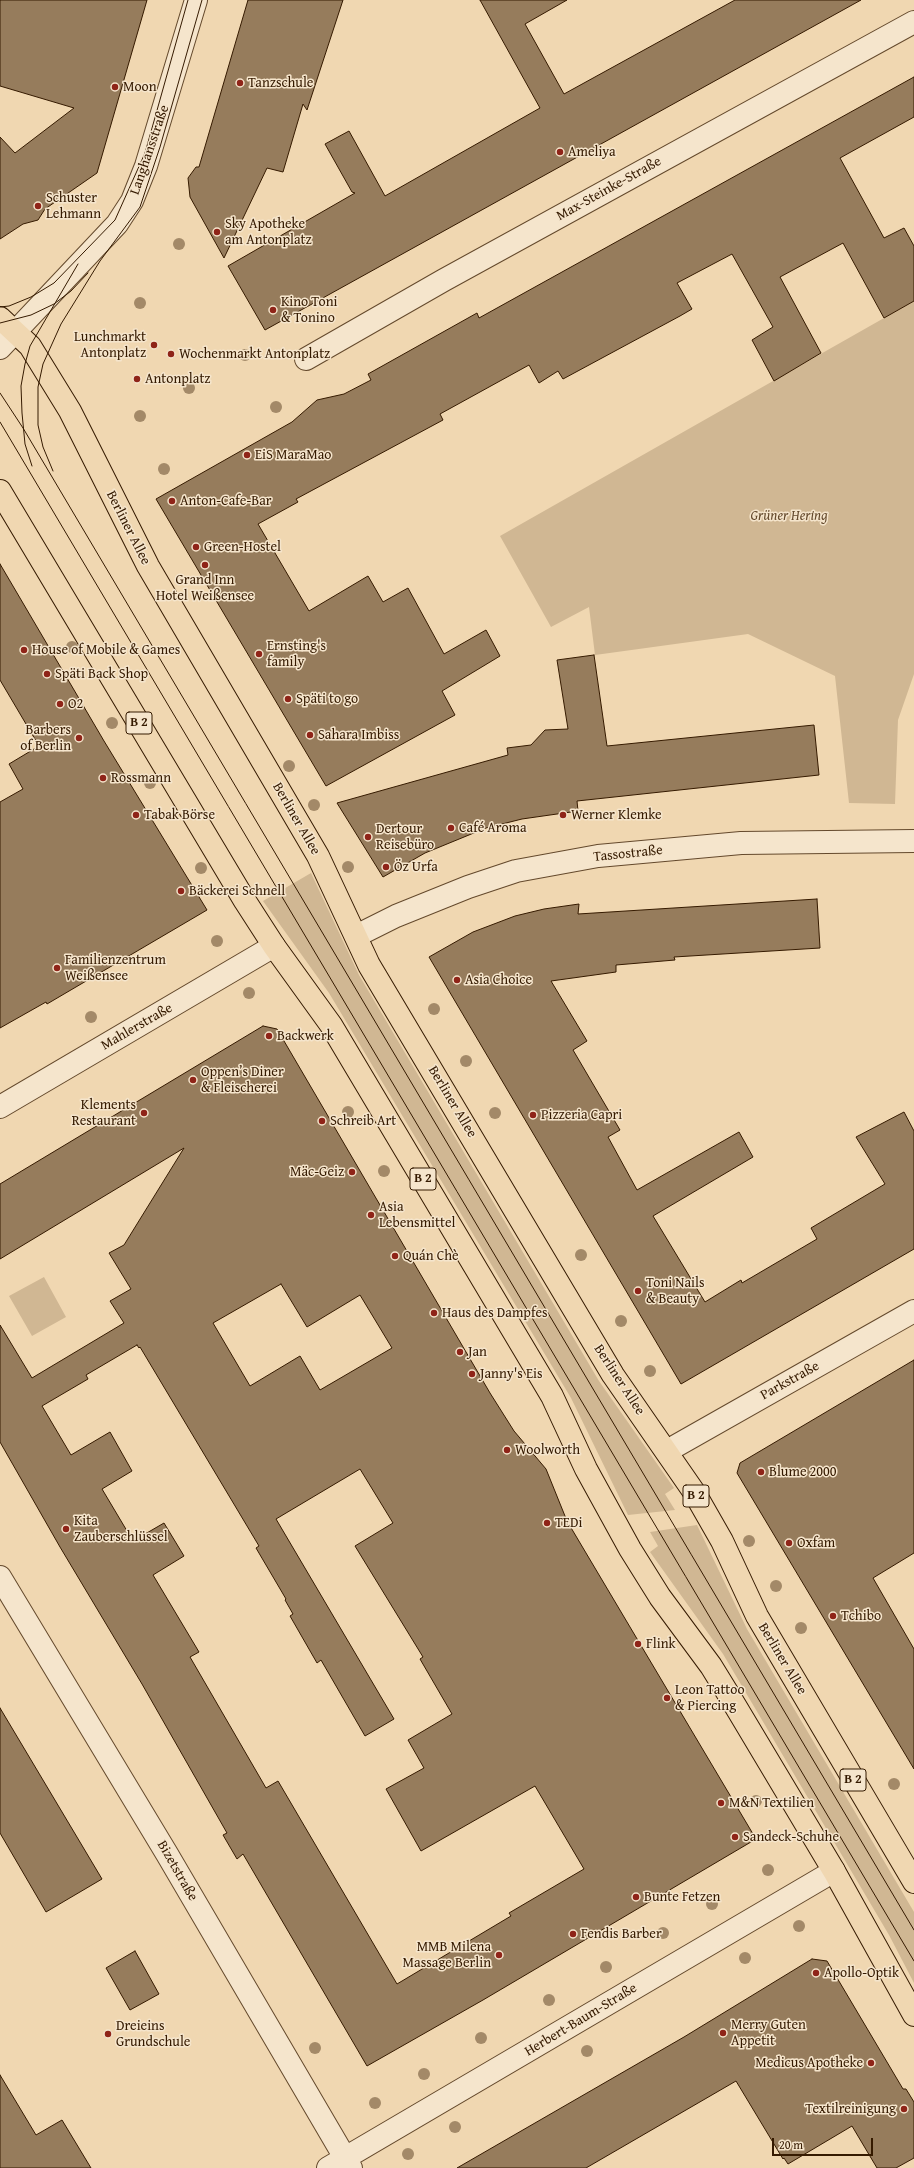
<!DOCTYPE html>
<meta charset="utf-8">
<style>
body{margin:0}
#map{position:relative;width:914px;height:2168px;overflow:hidden;background:#f0d7b1;font-family:"Gentium Book Plus",serif}
canvas{display:block}
.scale{position:absolute;left:772px;top:2138px;width:101px;height:18px;box-sizing:border-box;border:2px solid #351a00;border-top:0;padding-left:5px;font-size:12px;line-height:14px;white-space:nowrap;color:#351a00;-webkit-text-stroke:3px #f5e5cc;paint-order:stroke}
</style>
<div id="map">
<canvas width="914" height="2168"></canvas>
<div class="scale">20 m</div>
</div>
<script>
const c = document.querySelector('canvas').getContext('2d');
c.lineJoin = 'round';
function paint(path, color) { c.fillStyle = color; c.fill(path, 'evenodd'); }
const shape = rows => new Path2D(rows.map(r => 'M' + r).join(''));
function stroke(path, color, width, dash) { c.strokeStyle = color; c.lineWidth = width; c.lineCap = dash ? 'butt' : 'round'; c.setLineDash(dash || []); c.stroke(path); }
function drawText(font, color, halo, rows, align = 'center') {
  c.font = font + ' "Gentium Book Plus",serif'; c.lineWidth = 3; c.setLineDash([]); c.textBaseline = 'middle'; c.strokeStyle = halo; c.fillStyle = color; for (const [text, x, y, turn = 0] of rows) {
    c.save(); c.translate(x, y); c.rotate((+turn || 0) * Math.PI / 180); c.textAlign = isNaN(turn) ? turn : align; if (halo) c.strokeText(text, 0, 0); c.fillText(text, 0, 0); c.restore();
  }
}
paint(shape([
 [914,301,914,674,898,720,895,804,849,803,835,676,748,634,595,655,589,607,551,627,500,536],
 [311,873,359,975,599,1381,674,1488,665,1494,675,1510,628,1515,571,1398,329,993,263,901],
 [44,1277,66,1317,32,1336,9,1296],
 [697,1525,747,1629,914,1912,914,1983,889,1935,723,1654,650,1552,658,1546,650,1532]
]), '#d0b793');
const building = shape([
 [0,0,147,0,97,173,45,209,38,220,23,224,0,239,0,137,15,153,74,108,0,86,0,0],
 [248,0,343,0,307,110,303,104,283,172,267,168,224,258,190,197,188,178,196,167,199,167,248,0],
 [480,0,567,0,525,24,564,94,735,0,861,0,265,330,228,266,355,193,352,192,325,144,349,131,385,196,540,108,480,0],
 [914,77,914,117,840,158,884,238,904,228,914,246,914,301,884,318,843,243,780,277,821,353,774,381,752,340,773,327,732,254,677,283,692,309,680,316,563,379,558,371,539,383,529,365,440,414,443,420,296,499,298,502,258,524,309,611,368,576,383,602,408,588,444,654,486,630,500,656,442,691,455,715,326,786,156,499,292,422,317,400,344,394,371,380,368,374,477,313,479,318,914,77],
 [0,564,104,741,207,910,47,1004,46,1002,0,1028,0,802,23,789,9,764,39,746,0,680,0,564],
 [594,655,607,746,814,725,819,775,577,801,578,811,522,819,486,828,425,853,383,877,337,803,508,755,507,748,531,745,545,730,568,729,557,660,594,655],
 [817,899,820,948,674,957,675,960,616,965,616,972,551,981,587,1041,573,1050,620,1130,608,1137,637,1190,739,1132,753,1157,653,1216,705,1302,741,1280,742,1283,817,1239,811,1228,885,1184,856,1137,904,1112,914,1131,914,1249,681,1384,429,957,473,932,515,916,544,909,579,904,578,914,817,899],
 [263,1026,277,1029,490,1393,514,1431,546,1469,567,1521,756,1839,483,2000,367,2066,243,1854,237,1859,223,1835,227,1833,142,1684,60,1547,0,1442,0,1325,32,1378,124,1323,110,1301,131,1289,109,1253,124,1245,184,1148,0,1259,0,1184,263,1026],
 [281,1284,307,1327,360,1295,392,1348,320,1390,300,1356,250,1386,213,1323,281,1284],
 [137,1345,139,1348,140,1347,259,1546,256,1548,286,1599,285,1600,293,1614,290,1616,317,1663,321,1660,365,1736,394,1719,276,1519,360,1469,393,1523,355,1546,423,1657,420,1659,452,1714,408,1740,424,1768,386,1789,421,1851,535,1786,584,1869,509,1913,511,1916,397,1984,278,1781,266,1788,190,1657,199,1652,153,1575,184,1556,164,1523,133,1541,102,1489,132,1471,110,1432,71,1455,42,1406,88,1379,86,1375,137,1345],
 [914,1360,914,1553,873,1578,914,1649,914,1769,737,1473,740,1463,914,1360],
 [0,1708,102,1879,46,1912,0,1833,0,1708],
 [135,1951,159,1994,130,2010,106,1968,135,1951],
 [812,1959,827,1961,903,2089,906,2089,914,2102,914,2158,896,2168,877,2168,852,2126,788,2164,784,2158,783,2159,736,2081,586,2168,457,2168,684,2037,812,1959],
 [0,2075,36,2135,62,2120,91,2168,0,2168,0,2075]
]);
paint(building, '#967c5c');
stroke(building, '#351a00', 1);
const minor = shape([
 [306,359,444,280,914,22],
 [356,936,396,916,468,887,516,871,598,856,741,843,914,841],
 [0,1107,274,946],
 [667,1451,914,1311],
 [0,1577,167,1854,351,2168],
 [328,2168,834,1871]
]);
const tertiary = shape([
 [0,348,117,224,132,201,146,166,196,0]
]);
const primary = shape([
 [0,318,30,346,70,411,148,566,318,856,369,965,613,1375,694,1492,722,1541,757,1616,914,1882],
 [0,491,245,901,274,946,331,1025,552,1396,586,1469,630,1549,660,1597,711,1666,727,1692,834,1871,914,2015]
]);
stroke(minor, '#64492c', 24);
stroke(tertiary, '#64492c', 24);
stroke(primary, '#351a00', 24);
stroke(minor, '#f5e5cc', 22);
stroke(tertiary, '#f5e5cc', 22);
stroke(primary, '#f0d7b1', 22);
stroke(shape([
 [0,307,9,306,31,297,54,283,115,220,145,153,188,0],
 [0,323,31,315,54,304,71,291,88,273],
 [0,393,23,428,914,1930],
 [0,422,914,1961],
 [32,466,25,444,22,413,21,386,25,364,30,346,78,264],
 [53,471,43,447,38,425,38,387,43,364,61,324,100,261,140,207,160,147,202,0]
]), '#351a00', 1);
c.fillStyle = '#a38968';
for (const [x, y] of [
 [179,244],
 [140,303],
 [245,355],
 [189,388],
 [276,407],
 [140,416],
 [164,469],
 [72,647],
 [112,723],
 [289,766],
 [150,783],
 [314,805],
 [348,867],
 [201,868],
 [217,941],
 [249,993],
 [434,1009],
 [91,1017],
 [466,1061],
 [348,1112],
 [495,1113],
 [384,1171],
 [581,1255],
 [621,1321],
 [650,1371],
 [749,1541],
 [776,1586],
 [801,1628],
 [894,1784],
 [756,1801],
 [768,1870],
 [712,1904],
 [799,1926],
 [663,1933],
 [745,1958],
 [606,1967],
 [549,2000],
 [481,2038],
 [315,2048],
 [587,2051],
 [424,2074],
 [375,2103],
 [455,2127],
 [408,2154]
]) { c.beginPath(); c.arc(x, y, 6, 0, 2 * Math.PI); c.fill(); }
for (const [x, y, r, color] of [
 [240,83,4,"#8f2418"],
 [115,87,4,"#8f2418"],
 [560,152,4,"#8f2418"],
 [38,206,4,"#8f2418"],
 [217,232,4,"#8f2418"],
 [273,310,4,"#8f2418"],
 [154,345,4,"#8f2418"],
 [171,354,4,"#8f2418"],
 [137,379,4,"#8f2418"],
 [247,455,4,"#8f2418"],
 [172,501,4,"#8f2418"],
 [196,547,4,"#8f2418"],
 [205,565,4,"#8f2418"],
 [24,650,4,"#8f2418"],
 [259,654,4,"#8f2418"],
 [47,674,4,"#8f2418"],
 [288,699,4,"#8f2418"],
 [60,704,4,"#8f2418"],
 [310,735,4,"#8f2418"],
 [79,738,4,"#8f2418"],
 [103,778,4,"#8f2418"],
 [136,815,4,"#8f2418"],
 [563,815,4,"#8f2418"],
 [451,828,4,"#8f2418"],
 [368,837,4,"#8f2418"],
 [386,867,4,"#8f2418"],
 [181,891,4,"#8f2418"],
 [57,968,4,"#8f2418"],
 [457,980,4,"#8f2418"],
 [269,1036,4,"#8f2418"],
 [193,1080,4,"#8f2418"],
 [144,1113,4,"#8f2418"],
 [533,1115,4,"#8f2418"],
 [322,1121,4,"#8f2418"],
 [352,1172,4,"#8f2418"],
 [371,1215,4,"#8f2418"],
 [395,1256,4,"#8f2418"],
 [638,1291,4,"#8f2418"],
 [434,1313,4,"#8f2418"],
 [460,1352,4,"#8f2418"],
 [472,1374,4,"#8f2418"],
 [507,1450,4,"#8f2418"],
 [761,1472,4,"#8f2418"],
 [547,1523,4,"#8f2418"],
 [66,1529,4,"#8f2418"],
 [789,1543,4,"#8f2418"],
 [833,1616,4,"#8f2418"],
 [638,1644,4,"#8f2418"],
 [667,1698,4,"#8f2418"],
 [721,1803,4,"#8f2418"],
 [735,1837,4,"#8f2418"],
 [636,1897,4,"#8f2418"],
 [573,1934,4,"#8f2418"],
 [499,1955,4,"#8f2418"],
 [816,1973,4,"#8f2418"],
 [723,2033,4,"#8f2418"],
 [108,2034,4,"#8f2418"],
 [871,2063,4,"#8f2418"],
 [904,2109,4,"#8f2418"]
]) { const dot = new Path2D(); dot.arc(x, y, r, 0, 2 * Math.PI); c.fillStyle = color; c.fill(dot); stroke(dot, '#f5e5cc', 1.5); }
for (const [x, y, w] of [
 [139,723,26],
 [423,1179,26],
 [696,1496,26],
 [853,1780,26]
]) { const box = new Path2D(); box.roundRect(x - w / 2, y - 11, w, 22, 3); c.fillStyle = '#f5e5cc'; c.fill(box); stroke(box, '#351a00', 1); }
drawText('bold 13px', '#351a00', null, [
 ["B 2",139,723],
 ["B 2",423,1179],
 ["B 2",696,1496],
 ["B 2",853,1780]
]);
drawText('14px', '#351a00', '#f5e5cc', [
 ["Tanzschule",248,83],
 ["Moon",123,87],
 ["Ameliya",568,152],
 ["Schuster",46,198],
 ["Lehmann",46,214],
 ["Sky Apotheke",225,224],
 ["am Antonplatz",225,240],
 ["Kino Toni",281,302],
 ["& Tonino",281,318],
 ["Lunchmarkt",146,337,"right"],
 ["Antonplatz",146,353,"right"],
 ["Wochenmarkt Antonplatz",179,354],
 ["Antonplatz",145,379],
 ["EiS MaraMao",255,455],
 ["Anton-Cafe-Bar",180,501],
 ["Green-Hostel",204,547],
 ["Grand Inn",205,580,"center"],
 ["Hotel Weißensee",205,596,"center"],
 ["Ernsting's",267,646],
 ["family",267,662],
 ["House of Mobile & Games",32,650],
 ["Späti Back Shop",55,674],
 ["Späti to go",296,699],
 ["O2",68,704],
 ["Barbers",71,730,"right"],
 ["of Berlin",71,746,"right"],
 ["Sahara Imbiss",318,735],
 ["Rossmann",111,778],
 ["Tabak Börse",144,815],
 ["Werner Klemke",571,815],
 ["Café Aroma",459,828],
 ["Dertour",376,829],
 ["Reisebüro",376,845],
 ["Öz Urfa",394,867],
 ["Bäckerei Schnell",189,891],
 ["Familienzentrum",65,960],
 ["Weißensee",65,976],
 ["Asia Choice",465,980],
 ["Backwerk",277,1036],
 ["Oppen’s Diner",201,1072],
 ["& Fleischerei",201,1088],
 ["Klements",136,1105,"right"],
 ["Restaurant",136,1121,"right"],
 ["Pizzeria Capri",541,1115],
 ["Schreib Art",330,1121],
 ["Mäc-Geiz",344,1172,"right"],
 ["Asia",379,1207],
 ["Lebensmittel",379,1223],
 ["Quán Chè",403,1256],
 ["Toni Nails",646,1283],
 ["& Beauty",646,1299],
 ["Haus des Dampfes",442,1313],
 ["Jan",468,1352],
 ["Janny's Eis",480,1374],
 ["Woolworth",515,1450],
 ["Blume 2000",769,1472],
 ["Kita",74,1521],
 ["Zauberschlüssel",74,1537],
 ["TEDi",555,1523],
 ["Oxfam",797,1543],
 ["Tchibo",841,1616],
 ["Flink",646,1644],
 ["Leon Tattoo",675,1690],
 ["& Piercing",675,1706],
 ["M&N Textilien",729,1803],
 ["Sandeck-Schuhe",743,1837],
 ["Bunte Fetzen",644,1897],
 ["Fendis Barber",581,1934],
 ["MMB Milena",491,1947,"right"],
 ["Massage Berlin",491,1963,"right"],
 ["Apollo-Optik",824,1973],
 ["Merry Guten",731,2025],
 ["Appetit",731,2041],
 ["Dreieins",116,2026],
 ["Grundschule",116,2042],
 ["Medicus Apotheke",863,2063,"right"],
 ["Textilreinigung",896,2109,"right"]
], 'left');
drawText('14px', '#351a00', '#f5e5cc', [
 ["Langhansstraße",150,150,-71],
 ["Max-Steinke-Straße",609,189,-29],
 ["Berliner Allee",128,528,63],
 ["Berliner Allee",296,819,60],
 ["Tassostraße",628,854,-6],
 ["Mahlerstraße",137,1027,-30],
 ["Berliner Allee",452,1102,59],
 ["Berliner Allee",619,1380,57],
 ["Parkstraße",790,1381,-29],
 ["Berliner Allee",782,1659,59],
 ["Bizetstraße",177,1871,60],
 ["Herbert-Baum-Straße",581,2020,-31]
]);
drawText('italic 14px', '#64492c', '#f5e5cc', [
 ["Grüner Hering",789,516]
]);
</script>
